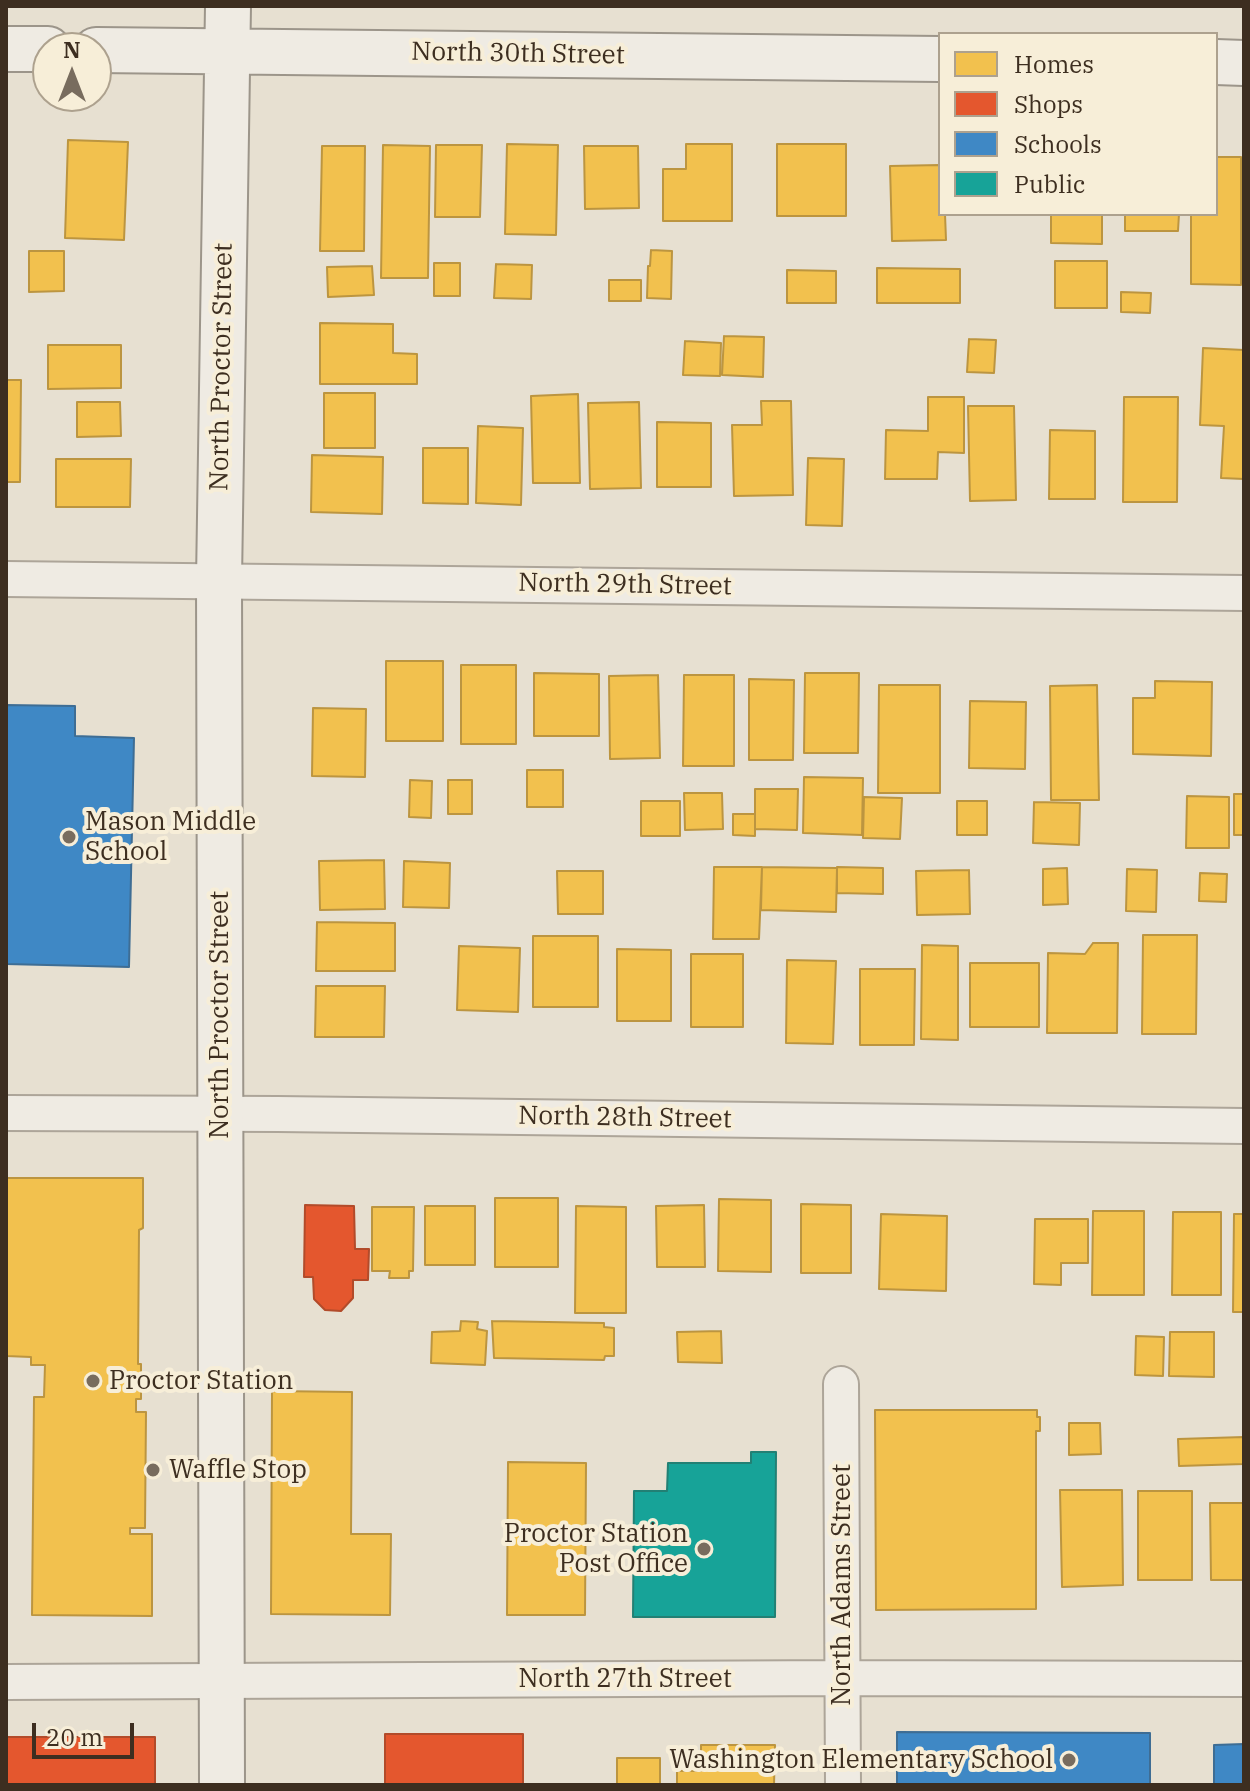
<!DOCTYPE html>
<style>
body{margin:0}
#map{position:relative;width:1250px;height:1791px;overflow:hidden;background:#e7e0d1;font-family:"IBM Plex Serif",serif}
canvas{display:block}
.frame{position:absolute;inset:0;border:8px solid #3d2e20;pointer-events:none}
.legend{position:absolute;left:938px;top:32px;width:280px;height:184px;box-sizing:border-box;background:#f7eed8;border:2px solid #ada18e;margin:0;padding:10px 14px;list-style:none;font-size:24px;color:#3d2e20}
.legend li{display:flex;align-items:center;gap:16px;height:40px}
.legend b{width:40px;border:2px solid #ada18e}
.north{position:absolute;left:32px;top:32px;width:80px;height:80px;box-sizing:border-box;background:#f7eed8;border:2px solid #ada18e;border-radius:50%;rotate:0deg;font-size:22px;font-weight:700;line-height:32px;text-align:center;color:#3d2e20}
.north::after{content:'';display:block;margin:auto;width:28px;height:36px;background:#786c5e;clip-path:polygon(50% 0,100% 100%,50% 72%,0 100%)}
.scale{position:absolute;left:32px;top:1723px;width:102px;height:36px;box-sizing:border-box;border:4px solid #3d2e20;border-top:0;padding-left:10px;font-size:24px;line-height:28px;white-space:nowrap;color:#3d2e20;-webkit-text-stroke:6px #f7eed8;paint-order:stroke}
</style>
<div id="map">
<canvas width="1250" height="1791"></canvas>
<div class="frame"></div>
<ul class="legend">
<li><b style="height:22px;background:#f2c14e"></b>Homes</li>
<li><b style="height:22px;background:#e4572e"></b>Shops</li>
<li><b style="height:22px;background:#3f88c5"></b>Schools</li>
<li><b style="height:22px;background:#17a398"></b>Public</li>
</ul>
<div class="north">N</div>
<div class="scale">20 m</div>
</div>
<script>
const c = document.querySelector('canvas').getContext('2d');
c.lineJoin = 'round';
function paint(path, color) { c.fillStyle = color; c.fill(path, 'evenodd'); }
const shape = rows => new Path2D(rows.map(r => 'M' + r).join(''));
function stroke(path, color, width, dash) { c.strokeStyle = color; c.lineWidth = width; c.lineCap = dash ? 'butt' : 'round'; c.setLineDash(dash || []); c.stroke(path); }
function drawText(font, color, halo, rows, align = 'center') {
  c.font = font + ' "IBM Plex Serif",serif'; c.lineWidth = 8; c.setLineDash([]); c.textBaseline = 'middle'; c.strokeStyle = halo; c.fillStyle = color; for (const [text, x, y, turn = 0] of rows) {
    c.save(); c.translate(x, y); c.rotate((+turn || 0) * Math.PI / 180); c.textAlign = isNaN(turn) ? turn : align; if (halo) c.strokeText(text, 0, 0); c.fillText(text, 0, 0); c.restore();
  }
}
const homes = shape([
 [68,140,128,142,124,240,65,238,68,140],
 [507,144,558,145,556,235,505,234,507,144],
 [686,144,732,144,732,221,663,221,663,169,686,169,686,144],
 [777,144,846,144,846,216,777,216,777,144],
 [383,145,430,146,428,278,381,278,383,145],
 [436,145,482,145,480,217,435,217,436,145],
 [322,146,365,146,364,251,320,251,322,146],
 [584,146,638,146,639,208,585,209,584,146],
 [1216,157,1241,157,1241,285,1191,284,1191,214,1216,214,1216,157],
 [940,165,940,214,945,214,946,240,892,241,890,166,940,165],
 [1051,214,1102,214,1102,244,1051,243,1051,214],
 [1125,214,1179,214,1178,231,1125,231,1125,214],
 [651,250,672,251,671,299,647,298,648,266,650,266,651,250],
 [29,251,64,251,64,291,29,292,29,251],
 [1055,261,1107,261,1107,308,1055,308,1055,261],
 [434,263,460,263,460,296,434,296,434,263],
 [496,264,532,265,531,299,494,298,496,264],
 [372,266,374,295,328,297,327,267,372,266],
 [877,268,960,269,960,303,877,303,877,268],
 [787,270,836,271,836,303,787,303,787,270],
 [609,280,641,280,641,301,609,301,609,280],
 [1121,292,1151,293,1150,313,1121,312,1121,292],
 [320,323,393,324,393,353,417,354,417,384,320,384,320,323],
 [724,336,764,337,763,377,722,375,724,336],
 [969,339,996,340,994,373,967,372,969,339],
 [685,341,721,343,720,376,683,375,685,341],
 [48,345,121,345,121,388,48,389,48,345],
 [1203,348,1244,350,1244,479,1221,478,1224,426,1200,425,1203,348],
 [6,380,21,380,20,482,6,482,6,380],
 [324,393,375,393,375,448,324,448,324,393],
 [578,394,580,483,533,483,531,396,578,394],
 [928,397,964,397,964,453,938,452,937,479,885,479,886,430,928,431,928,397],
 [1124,397,1178,397,1177,502,1123,502,1124,397],
 [761,401,791,401,793,495,734,496,732,425,762,425,761,401],
 [77,402,120,402,121,436,77,437,77,402],
 [639,402,641,488,590,489,588,403,639,402],
 [968,406,1014,406,1016,500,970,501,968,406],
 [657,422,711,423,711,487,657,487,657,422],
 [478,426,523,428,521,505,476,503,478,426],
 [1050,430,1095,431,1095,499,1049,499,1050,430],
 [423,448,468,448,468,504,423,503,423,448],
 [312,455,383,457,382,514,311,512,312,455],
 [808,458,844,459,842,526,806,525,808,458],
 [56,459,131,459,130,507,56,507,56,459],
 [386,661,443,661,443,741,386,741,386,661],
 [461,665,516,665,516,744,461,744,461,665],
 [534,673,599,674,599,736,534,736,534,673],
 [805,673,859,673,858,753,804,753,805,673],
 [658,675,660,758,610,759,609,676,658,675],
 [684,675,734,675,734,766,683,766,684,675],
 [749,679,794,680,793,760,749,760,749,679],
 [1155,681,1212,682,1211,756,1133,754,1133,698,1155,698,1155,681],
 [879,685,940,685,940,793,878,793,879,685],
 [1097,685,1099,800,1051,800,1050,686,1097,685],
 [970,701,1026,702,1025,769,969,768,970,701],
 [313,708,366,709,365,777,312,776,313,708],
 [527,770,563,770,563,807,527,807,527,770],
 [804,777,863,778,862,835,803,833,804,777],
 [410,780,432,781,431,818,409,817,410,780],
 [448,780,472,780,472,814,448,814,448,780],
 [755,789,798,789,797,830,755,829,755,789],
 [684,793,722,793,723,829,685,830,684,793],
 [1234,794,1244,794,1244,835,1234,835,1234,794],
 [1187,796,1229,797,1229,848,1186,848,1187,796],
 [864,797,902,798,900,839,863,838,864,797],
 [641,801,680,801,680,836,641,836,641,801],
 [957,801,987,801,987,835,957,835,957,801],
 [1034,802,1080,803,1079,845,1033,843,1034,802],
 [733,814,755,814,755,836,733,835,733,814],
 [384,860,385,909,320,910,319,861,384,860],
 [404,861,450,863,449,908,403,907,404,861],
 [714,867,762,867,759,939,713,939,714,867],
 [762,867,837,868,836,912,761,910,762,867],
 [837,867,883,868,883,894,837,893,837,867],
 [1067,868,1068,904,1043,905,1043,869,1067,868],
 [1127,869,1157,870,1156,912,1126,911,1127,869],
 [969,870,970,914,917,915,916,871,969,870],
 [557,871,603,871,603,914,558,914,557,871],
 [1200,873,1227,874,1226,902,1199,901,1200,873],
 [317,922,395,923,395,971,316,971,317,922],
 [1143,935,1197,935,1196,1034,1142,1034,1143,935],
 [533,936,598,936,598,1007,533,1007,533,936],
 [1093,943,1118,943,1117,1033,1047,1033,1048,953,1085,954,1093,943],
 [922,945,958,946,958,1040,921,1039,922,945],
 [459,946,520,948,518,1012,457,1010,459,946],
 [617,949,671,950,671,1021,617,1021,617,949],
 [691,954,743,954,743,1027,691,1027,691,954],
 [787,960,836,961,833,1044,786,1043,787,960],
 [970,963,1039,963,1039,1027,970,1027,970,963],
 [860,969,915,969,914,1045,860,1045,860,969],
 [316,986,385,986,384,1037,315,1037,316,986],
 [6,1178,143,1178,143,1228,139,1230,138,1364,141,1364,141,1399,136,1399,136,1412,146,1412,145,1528,130,1528,130,1534,152,1534,152,1616,32,1615,34,1397,44,1397,45,1365,31,1365,31,1357,6,1356,6,1178],
 [495,1198,558,1198,558,1267,495,1267,495,1198],
 [719,1199,771,1200,771,1272,718,1271,719,1199],
 [801,1204,851,1205,851,1273,801,1273,801,1204],
 [704,1205,705,1267,657,1267,656,1206,704,1205],
 [425,1206,475,1206,475,1265,425,1265,425,1206],
 [576,1206,626,1207,626,1313,575,1313,576,1206],
 [372,1207,414,1207,413,1271,409,1271,409,1278,389,1278,390,1271,372,1271,372,1207],
 [1093,1211,1144,1211,1144,1295,1092,1295,1093,1211],
 [1173,1212,1221,1212,1221,1295,1172,1295,1173,1212],
 [881,1214,947,1216,946,1291,879,1289,881,1214],
 [1234,1214,1244,1214,1244,1312,1233,1312,1234,1214],
 [1035,1219,1088,1219,1088,1263,1061,1263,1061,1285,1034,1284,1035,1219],
 [461,1321,478,1322,477,1329,487,1331,485,1365,431,1363,432,1332,460,1331,461,1321],
 [492,1321,604,1323,604,1327,614,1328,614,1356,605,1356,604,1360,494,1358,492,1321],
 [721,1331,722,1363,678,1362,677,1332,721,1331],
 [1170,1332,1214,1332,1214,1377,1169,1376,1170,1332],
 [1136,1336,1164,1337,1163,1376,1135,1375,1136,1336],
 [272,1391,352,1392,351,1534,391,1534,390,1615,271,1614,272,1391],
 [875,1410,1037,1410,1037,1417,1040,1417,1040,1431,1036,1431,1036,1609,876,1610,875,1410],
 [1069,1423,1100,1423,1101,1454,1069,1455,1069,1423],
 [1244,1437,1244,1464,1179,1466,1178,1439,1244,1437],
 [508,1462,586,1463,585,1615,507,1615,508,1462],
 [1060,1490,1122,1490,1123,1585,1062,1587,1060,1490],
 [1138,1491,1192,1491,1192,1580,1138,1580,1138,1491],
 [1210,1503,1244,1503,1244,1580,1211,1580,1210,1503],
 [701,1745,775,1745,774,1785,677,1785,677,1771,701,1771,701,1745],
 [617,1758,660,1758,660,1785,617,1785,617,1758]
]);
paint(homes, '#f2c14e');
stroke(homes, '#bc9540', 2);
const shops = shape([
 [305,1205,354,1206,355,1249,369,1249,368,1280,353,1280,353,1298,341,1311,325,1310,314,1299,313,1277,304,1277,305,1205],
 [385,1734,523,1734,523,1785,385,1785,385,1734],
 [6,1737,155,1737,155,1785,6,1785,6,1737]
]);
paint(shops, '#e4572e');
stroke(shops, '#b24b2a', 2);
const schools = shape([
 [6,705,75,706,75,736,134,738,129,967,6,964,6,705],
 [897,1732,1150,1733,1150,1785,897,1785,897,1732],
 [1244,1744,1244,1785,1214,1785,1214,1745,1244,1744]
]);
paint(schools, '#3f88c5');
stroke(schools, '#3e6d94', 2);
const public = shape([
 [751,1452,776,1452,775,1617,633,1617,634,1491,667,1491,668,1463,751,1463,751,1452]
]);
paint(public, '#17a398');
stroke(public, '#228074', 2);
const street = shape([
 [6,579,1244,593],
 [6,1113,278,1114,1244,1126],
 [841,1384,843,1785],
 [6,1682,843,1678,1244,1679]
]);
const secondary = shape([
 [6,49,48,49],
 [96,50,940,59],
 [1216,62,1244,63],
 [222,1785,219,580,228,6]
]);
stroke(street, '#ada599', 38);
stroke(secondary, '#9c958a', 48);
stroke(street, '#efebe3', 34);
stroke(secondary, '#efebe3', 44);
for (const [x, y, r, color] of [
 [69,837,8,"#786c5e"],
 [93,1381,8,"#786c5e"],
 [153,1470,8,"#786c5e"],
 [704,1549,8,"#786c5e"],
 [1069,1760,8,"#786c5e"]
]) { const dot = new Path2D(); dot.arc(x, y, r, 0, 2 * Math.PI); c.fillStyle = color; c.fill(dot); stroke(dot, '#f7eed8', 3); }
drawText('26px', '#3d2e20', '#f7eed8', [
 ["North 30th Street",518,54,1],
 ["North Proctor Street",222,367,-89],
 ["North 29th Street",625,585,1],
 ["North Proctor Street",220,1015,-90],
 ["North 28th Street",625,1118,1],
 ["North Adams Street",842,1585,-90],
 ["North 27th Street",625,1679]
]);
drawText('26px', '#3d2e20', '#f7eed8', [
 ["Mason Middle",85,822],
 ["School",85,852],
 ["Proctor Station",109,1381],
 ["Waffle Stop",169,1470],
 ["Proctor Station",688,1534,"right"],
 ["Post Office",688,1564,"right"],
 ["Washington Elementary School",1053,1760,"right"]
], 'left');
</script>
